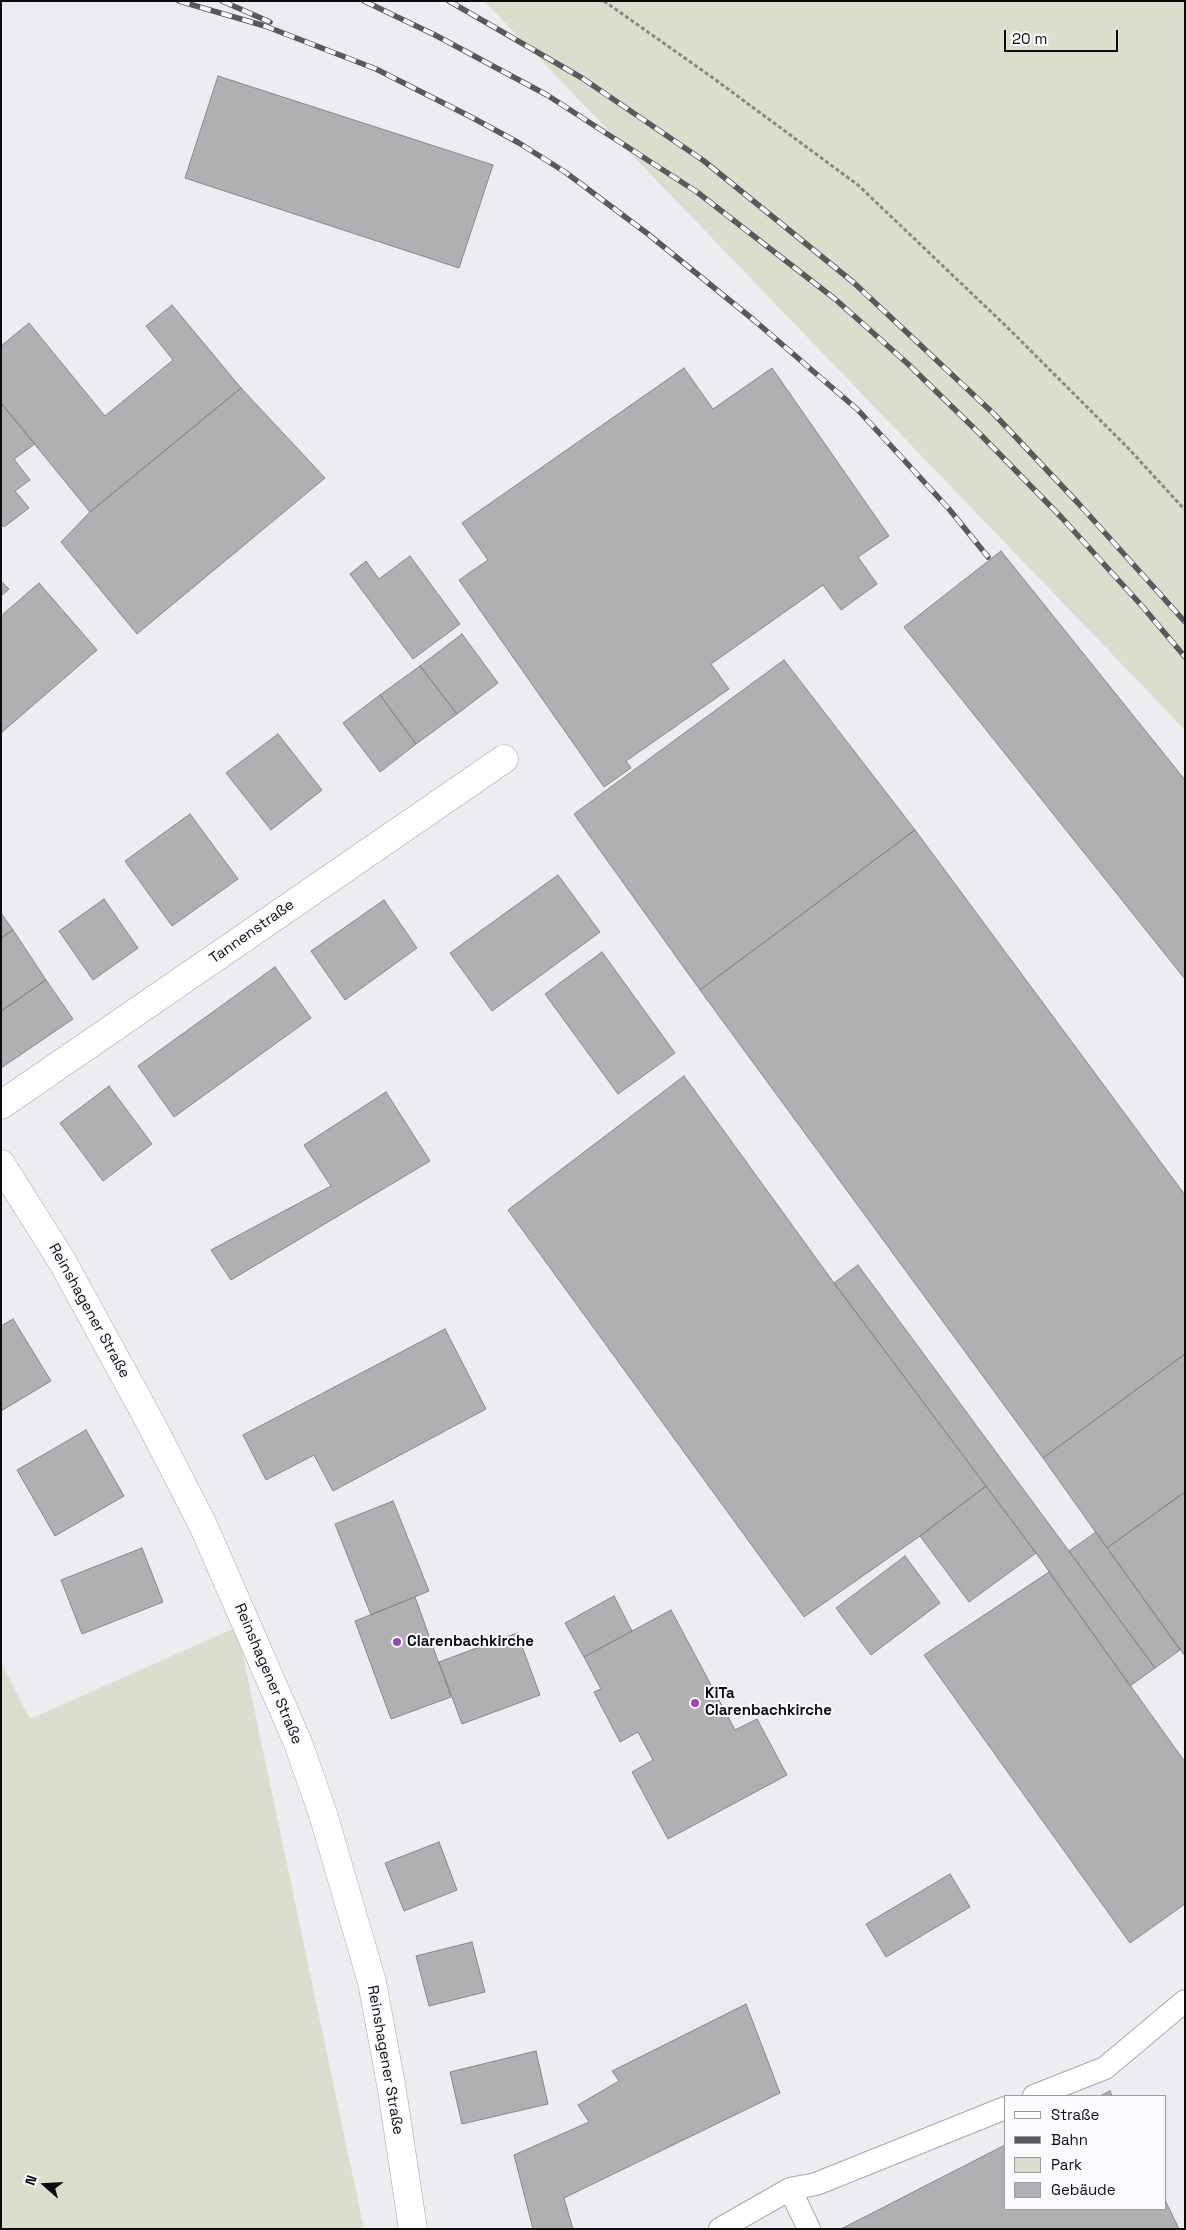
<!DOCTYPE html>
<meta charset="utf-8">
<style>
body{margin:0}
#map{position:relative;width:1186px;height:2230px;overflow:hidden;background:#ecedf1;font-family:"Space Grotesk",sans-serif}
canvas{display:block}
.frame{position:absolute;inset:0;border:2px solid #0c0c0e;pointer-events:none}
.legend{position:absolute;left:1004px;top:2095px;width:162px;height:115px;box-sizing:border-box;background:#f9fbff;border:1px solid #9a9b9f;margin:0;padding:6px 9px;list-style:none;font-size:15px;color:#0c0c0e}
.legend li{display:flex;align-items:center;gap:10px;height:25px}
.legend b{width:25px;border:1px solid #9a9b9f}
.north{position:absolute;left:20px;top:2160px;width:50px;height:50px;-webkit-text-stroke:4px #f9fbff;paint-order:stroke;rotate:289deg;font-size:14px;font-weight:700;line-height:20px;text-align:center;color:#0c0c0e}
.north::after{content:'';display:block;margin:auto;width:18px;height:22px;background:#0c0c0e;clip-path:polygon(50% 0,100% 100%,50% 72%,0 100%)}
.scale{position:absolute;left:1004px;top:30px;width:114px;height:22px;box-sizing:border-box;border:2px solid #0c0c0e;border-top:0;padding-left:6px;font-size:15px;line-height:18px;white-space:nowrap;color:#0c0c0e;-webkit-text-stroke:4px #f9fbff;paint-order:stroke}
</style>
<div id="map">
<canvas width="1186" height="2230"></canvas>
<div class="frame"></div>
<ul class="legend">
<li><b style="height:6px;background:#fff"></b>Straße</li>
<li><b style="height:6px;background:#59595c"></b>Bahn</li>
<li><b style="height:14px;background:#dadfcd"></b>Park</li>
<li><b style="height:14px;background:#b1afb2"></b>Gebäude</li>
</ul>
<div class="north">N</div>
<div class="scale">20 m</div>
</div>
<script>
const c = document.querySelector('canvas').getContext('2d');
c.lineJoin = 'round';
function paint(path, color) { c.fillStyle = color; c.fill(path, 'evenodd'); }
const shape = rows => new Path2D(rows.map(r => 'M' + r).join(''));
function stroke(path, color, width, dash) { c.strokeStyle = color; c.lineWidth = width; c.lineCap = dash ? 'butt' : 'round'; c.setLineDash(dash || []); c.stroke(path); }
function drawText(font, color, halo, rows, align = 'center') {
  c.font = font + ' "Space Grotesk",sans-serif'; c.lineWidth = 4; c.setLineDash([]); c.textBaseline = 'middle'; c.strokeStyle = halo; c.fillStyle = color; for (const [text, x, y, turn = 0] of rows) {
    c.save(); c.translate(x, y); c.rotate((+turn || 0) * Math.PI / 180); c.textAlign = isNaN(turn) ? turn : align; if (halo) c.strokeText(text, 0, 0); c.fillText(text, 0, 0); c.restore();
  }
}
paint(shape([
 [484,1,1185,1,1185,730],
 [237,1627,364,2229,1,2229,1,1662,30,1719]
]), '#dadfcd');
const building = shape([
 [218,76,493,165,459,268,185,178,218,76],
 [172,305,241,388,90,512,1,403,1,346,29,323,105,416,173,360,146,326,172,305],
 [684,368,713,409,772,368,889,536,858,557,877,584,841,610,823,585,711,664,729,689,626,761,631,768,604,787,459,580,488,560,462,523,684,368],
 [241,388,325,478,137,634,61,542,90,512,241,388],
 [1,403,35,444,14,459,30,480,15,491,29,508,4,527,1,524,1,403],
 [1001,551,1185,780,1185,979,904,627,1001,551],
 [410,556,460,624,413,659,350,574,366,561,379,579,410,556],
 [1,581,9,589,1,596,1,581],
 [39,583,97,650,1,733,1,616,39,583],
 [462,634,498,683,457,714,420,666,462,634],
 [784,660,915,830,700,990,574,814,784,660],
 [420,666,457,714,416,744,380,695,420,666],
 [380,695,416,744,380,772,343,723,380,695],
 [278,734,322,790,271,830,226,773,278,734],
 [190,814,238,879,172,926,125,861,190,814],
 [915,830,1185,1195,1185,1354,1043,1458,700,990,915,830],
 [558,875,600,932,492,1011,450,953,558,875],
 [104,899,138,948,93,980,59,931,104,899],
 [384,900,417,948,345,1000,311,951,384,900],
 [1,913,13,930,1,938,1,913],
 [13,930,46,980,1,1011,1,938,13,930],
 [602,952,675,1053,618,1094,545,994,602,952],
 [275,967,311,1018,174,1117,138,1066,275,967],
 [46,980,73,1019,1,1068,1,1011,46,980],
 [684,1076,834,1283,986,1486,920,1536,804,1617,508,1210,684,1076],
 [109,1086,152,1144,103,1181,60,1123,109,1086],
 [386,1092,430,1161,231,1280,211,1250,331,1186,304,1145,386,1092],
 [858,1265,1155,1668,1130,1686,1036,1553,834,1283,858,1265],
 [13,1319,51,1381,1,1411,1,1326,13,1319],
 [445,1329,486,1409,333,1491,314,1455,266,1480,243,1435,445,1329],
 [1185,1354,1185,1492,1107,1548,1043,1458,1185,1354],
 [86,1430,124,1496,55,1536,17,1470,86,1430],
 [986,1486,1036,1553,969,1602,920,1536,986,1486],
 [1185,1492,1185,1656,1107,1548,1185,1492],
 [393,1501,429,1591,371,1615,335,1524,393,1501],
 [1096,1532,1180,1650,1155,1668,1069,1551,1096,1532],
 [142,1548,163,1602,82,1634,61,1580,142,1548],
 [905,1556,940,1603,871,1655,836,1608,905,1556],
 [1049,1572,1185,1762,1185,1904,1130,1943,924,1655,1049,1572],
 [614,1596,632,1631,584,1657,565,1623,614,1596],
 [415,1597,451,1697,391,1719,355,1621,415,1597],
 [671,1610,735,1730,757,1719,787,1775,668,1839,632,1772,653,1760,638,1732,620,1742,594,1692,601,1689,584,1657,671,1610],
 [517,1633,540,1695,462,1724,439,1662,517,1633],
 [439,1842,457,1890,404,1911,385,1863,439,1842],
 [950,1874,970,1907,886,1957,866,1924,950,1874],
 [472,1942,485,1992,429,2006,416,1956,472,1942],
 [746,2004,780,2093,564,2198,573,2229,533,2229,514,2155,589,2122,578,2105,619,2081,612,2071,746,2004],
 [536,2051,548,2104,462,2124,450,2072,536,2051],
 [1110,2091,1112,2096,1100,2096,1110,2091],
 [1005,2145,1005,2209,1165,2209,1165,2200,1179,2229,841,2229,1005,2145]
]);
paint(building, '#b1afb2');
stroke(building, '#88868a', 1);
const lane = shape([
 [1034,2096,1105,2068,1185,2001],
 [790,2189,816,2184,1005,2108],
 [720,2229,790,2189,809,2229]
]);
const street = shape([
 [1,1105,504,759]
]);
const secondary = shape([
 [1,1164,62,1261,150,1422,203,1525,298,1743,323,1814,372,1982,392,2090,413,2229]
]);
stroke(lane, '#a5a7aa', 24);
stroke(street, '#a5a7aa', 29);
stroke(secondary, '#a5a7aa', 29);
stroke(shape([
 [604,1,713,78,858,185,1008,328,1128,448,1185,510]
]), '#87888b', 3, [4, 2.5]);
stroke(lane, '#fff', 22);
stroke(street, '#fff', 28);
stroke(secondary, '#fff', 28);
const rail = shape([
 [179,1,265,26,376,69,473,118,519,143,565,172,648,234,755,321,858,410,949,509,988,557],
 [222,1,270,22],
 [364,1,435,35,547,95,697,192,835,299,908,364,978,432,1062,518,1142,606,1185,657],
 [449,1,582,78,704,161,853,282,994,414,1078,503,1185,622]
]);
stroke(rail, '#59595c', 5.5);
stroke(rail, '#f9fbff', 4, [11]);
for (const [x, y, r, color] of [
 [397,1642,5,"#9748b8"],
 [695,1703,5,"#9748b8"]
]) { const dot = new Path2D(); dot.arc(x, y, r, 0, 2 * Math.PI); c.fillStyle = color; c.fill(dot); stroke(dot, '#f9fbff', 2); }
drawText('15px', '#0c0c0e', '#f9fbff', [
 ["Tannenstraße",252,932,-35],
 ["Reinshagener Straße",89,1311,61],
 ["Reinshagener Straße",268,1674,67],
 ["Reinshagener Straße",385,2060,80]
]);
drawText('bold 15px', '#0c0c0e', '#f9fbff', [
 ["Clarenbachkirche",407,1642],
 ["KiTa",705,1694],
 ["Clarenbachkirche",705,1711]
], 'left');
</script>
